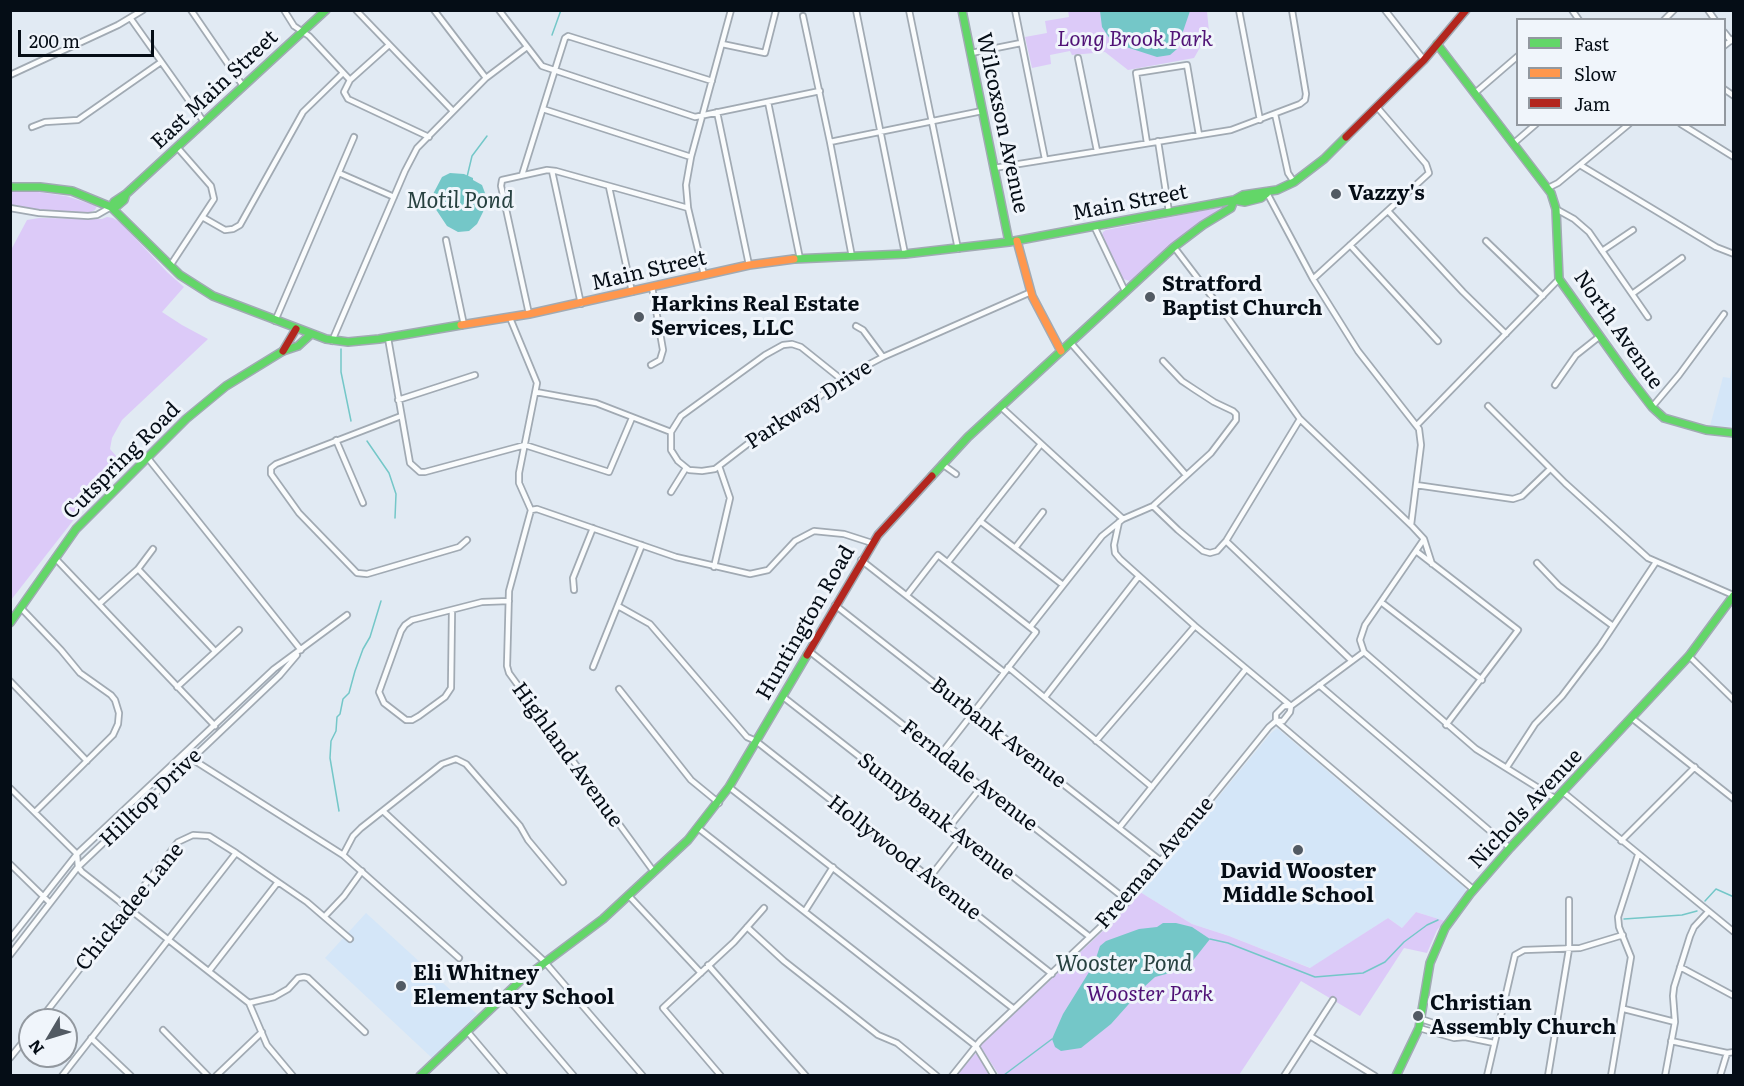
<!DOCTYPE html>
<style>
body{margin:0}
#map{position:relative;width:1744px;height:1086px;overflow:hidden;background:#e1eaf3;font-family:Literata,serif}
canvas{display:block}
.frame{position:absolute;inset:0;border:12px solid #050d16;pointer-events:none}
.legend{position:absolute;left:1516px;top:18px;width:210px;height:108px;box-sizing:border-box;background:#f0f5fb;border:2px solid #92989f;margin:0;padding:8px 10px;list-style:none;font-size:18px;color:#050d16}
.legend li{display:flex;align-items:center;gap:12px;height:30px}
.legend b{width:30px;border:2px solid #92989f}
.north{position:absolute;left:18px;top:1008px;width:60px;height:60px;box-sizing:border-box;background:#f0f5fb;border:2px solid #92989f;border-radius:50%;rotate:232deg;font-size:16px;font-weight:700;line-height:24px;text-align:center;color:#050d16}
.north::after{content:'';display:block;margin:auto;width:21px;height:27px;background:#525a63;clip-path:polygon(50% 0,100% 100%,50% 72%,0 100%)}
.scale{position:absolute;left:18px;top:30px;width:136px;height:27px;box-sizing:border-box;border:3px solid #050d16;border-top:0;padding-left:8px;font-size:18px;line-height:21px;white-space:nowrap;color:#050d16;-webkit-text-stroke:4px #f0f5fb;paint-order:stroke}
</style>
<div id="map">
<canvas width="1744" height="1086"></canvas>
<div class="frame"></div>
<ul class="legend">
<li><b style="height:8px;background:#63d668"></b>Fast</li>
<li><b style="height:8px;background:#ff974d"></b>Slow</li>
<li><b style="height:8px;background:#b3261e"></b>Jam</li>
</ul>
<div class="north">N</div>
<div class="scale">200 m</div>
</div>
<script>
const c = document.querySelector('canvas').getContext('2d');
c.lineJoin = 'round';
function paint(path, color) { c.fillStyle = color; c.fill(path, 'evenodd'); }
const shape = rows => new Path2D(rows.map(r => 'M' + r).join(''));
function stroke(path, color, width, dash) { c.strokeStyle = color; c.lineWidth = width; c.lineCap = dash ? 'butt' : 'round'; c.setLineDash(dash || []); c.stroke(path); }
function drawText(font, color, halo, rows, align = 'center') {
  c.font = font + ' Literata,serif'; c.lineWidth = 6; c.setLineDash([]); c.textBaseline = 'middle'; c.strokeStyle = halo; c.fillStyle = color; for (const [text, x, y, turn = 0] of rows) {
    c.save(); c.translate(x, y); c.rotate((+turn || 0) * Math.PI / 180); c.textAlign = isNaN(turn) ? turn : align; if (halo) c.strokeText(text, 0, 0); c.fillText(text, 0, 0); c.restore();
  }
}
paint(shape([
 [1733,361,1733,427,1710,426,1723,377,1730,378],
 [1277,728,1465,888,1466,892,1445,921,1416,912,1402,928,1388,918,1311,968,1229,936,1192,924,1140,892,1271,733],
 [366,913,477,1014,432,1058,325,958]
]), '#d4e6f8');
paint(shape([
 [1068,10,1207,11,1209,32,1194,58,1128,70,1105,52,1072,55,1070,51,1050,55,1051,64,1032,68,1025,37,1047,33,1045,21,1069,17],
 [31,191,66,196,97,206,95,210,89,213,26,209,11,205,10,192],
 [1227,206,1130,281,1123,279,1102,235,1103,232,1106,230],
 [107,217,113,218,121,223,167,272,184,287,162,312,182,325,208,339,122,420,112,438,110,449,125,466,122,472,79,513,11,600,11,250,27,220,39,218,102,219],
 [1140,892,1192,924,1229,936,1310,968,1388,918,1402,928,1416,912,1445,921,1437,930,1427,953,1404,948,1360,1016,1301,981,1239,1075,999,1075,980,1046,1105,929],
 [977,1054,990,1075,957,1075,975,1054]
]), '#dccaf8');
paint(shape([
 [1100,11,1100,10,1190,11,1177,49,1170,55,1157,57,1123,46,1110,39,1102,27],
 [450,173,464,174,473,178,473,180,482,185,485,193,486,202,483,212,477,224,469,231,458,232,447,226,433,205,431,198,442,177],
 [1163,923,1176,923,1192,927,1210,939,1191,963,1177,971,1155,977,1144,987,1111,1024,1081,1048,1061,1051,1055,1047,1052,1039,1063,1014,1094,964,1100,946,1106,941,1139,929,1157,927]
]), '#74c7c8');
stroke(shape([
 [552,35,561,10],
 [467,177,472,156,487,136],
 [341,349,341,372,351,421],
 [367,441,389,473,396,494,395,518],
 [339,811,330,758,331,741,336,731,337,717,340,714,343,699,349,693,355,671,363,649,370,637,381,601],
 [1705,901,1716,889,1734,897],
 [1624,919,1682,915,1697,911],
 [1210,939,1228,943,1315,977,1363,973,1385,962,1404,942,1427,925,1438,920],
 [1004,1075,1052,1039]
]), '#74c7c8', 1.5);
const street = shape([
 [191,10,243,86],
 [284,10,294,26,309,36,350,80,344,92,348,99,429,137],
 [356,10,453,111],
 [434,10,486,78],
 [499,10,542,66,695,117,820,91],
 [856,10,905,254],
 [909,10,958,249],
 [1015,10,1045,159],
 [1239,10,1260,120],
 [1385,10,1424,60],
 [1572,10,1579,20],
 [1708,10,1715,20],
 [803,16,830,142,852,257],
 [131,19,204,122],
 [1664,20,1674,10],
 [1724,32,1731,41],
 [722,44,765,53,776,10],
 [1724,46,1734,38],
 [971,53,1021,43],
 [1078,58,1097,151],
 [10,75,118,25,143,10],
 [350,80,389,45],
 [1724,89,1734,96],
 [1475,93,1518,56],
 [768,102,800,259],
 [543,109,691,157],
 [717,112,749,265],
 [1275,114,1288,173,1294,182],
 [1681,124,1734,157],
 [32,127,45,122,78,120,161,62],
 [1158,141,1169,212],
 [830,142,982,111],
 [1147,143,1136,73,1187,65,1199,135],
 [1514,143,1536,124],
 [1580,165,1716,247,1734,254],
 [994,168,1231,130,1300,104,1305,100,1306,94,1292,10],
 [552,171,581,304],
 [339,173,394,197],
 [522,175,558,60,565,38,568,36,712,81],
 [609,187,632,292],
 [1548,188,1558,183,1629,124],
 [1267,193,1313,279,1358,351,1419,429,1421,445,1411,525,1424,539,1365,625,1360,640,1364,652,1291,706,1284,706,1276,714,1276,721],
 [10,208,39,213,88,216,97,215,111,207],
 [1556,209,1574,219,1589,232,1648,317],
 [1388,211,1463,292,1506,334],
 [204,218,225,230,233,229,240,225,303,112,343,73],
 [1094,226,1125,291],
 [446,240,464,325],
 [1486,241,1543,296],
 [1350,245,1438,341],
 [1174,247,1225,314,1300,419,1411,525],
 [1602,251,1633,230],
 [170,266,214,199,211,186,177,147],
 [704,275,688,208,686,185,691,157,731,10],
 [1313,279,1429,173,1426,164,1377,107],
 [1632,294,1682,258],
 [529,314,501,186,502,180,547,170,556,171,688,208],
 [510,318,537,383,519,473,519,483,531,510,509,591,507,666,509,673,654,872],
 [275,321,354,137],
 [856,326,863,330,883,357],
 [388,338,410,463,420,472,425,472,525,445,609,472,632,418],
 [332,341,405,171,417,148,486,78,527,47],
 [1070,342,1186,475],
 [651,365,660,360,663,350,652,287],
 [841,379,801,347,792,344,783,345,765,355,681,416,671,432,671,450,678,461,689,470,702,471,715,469,779,420,819,397,841,379,883,357,1031,292],
 [1555,385,1576,355,1600,336],
 [536,392,596,403,671,432],
 [398,400,475,375],
 [1488,406,1565,483,1648,558,1733,595],
 [1001,407,1123,519],
 [1652,407,1679,375,1724,314],
 [401,416,276,464,271,468,271,474,299,513,357,573,367,574,459,547,467,540],
 [1417,425,1559,279],
 [336,440,363,503],
 [147,457,301,650],
 [942,464,956,474],
 [1416,485,1513,499,1522,496,1550,469],
 [671,492,686,468],
 [1153,506,1178,530,1203,551,1210,553,1217,551,1226,541,1300,419],
 [531,510,537,509,676,557,750,574,768,570,795,541,814,531,844,534,872,543],
 [980,521,1063,585],
 [1119,522,1114,545,1115,553,1120,559,1195,626,1291,706],
 [1424,539,1432,564],
 [1226,541,1352,661],
 [1015,548,1043,512],
 [1416,551,1518,630,1446,725],
 [55,558,215,726],
 [861,560,1004,672],
 [948,562,1041,444],
 [1537,563,1559,586,1613,626],
 [714,567,730,498,719,466],
 [138,569,215,651],
 [574,590,573,578,593,528],
 [907,595,938,555,1036,632,941,754],
 [1381,602,1482,680],
 [99,604,138,569,153,549],
 [835,605,1161,861],
 [618,606,650,624,747,737,756,741,1052,974],
 [21,608,61,650,80,673,111,695,115,700,119,713,118,724,113,735,35,812],
 [452,610,451,688,445,697,419,716,412,720,406,720,384,703,379,692,401,631,405,625,412,620,482,602,509,601],
 [1031,626,1102,536,1123,519,1153,506,1211,453,1236,420,1236,414,1233,411,1214,402,1194,389,1182,381,1163,361],
 [809,651,1128,901],
 [1364,652,1476,749,1556,799],
 [1689,656,1734,700],
 [593,667,642,545],
 [1008,667,1152,787],
 [10,681,87,761],
 [1319,685,1510,848],
 [177,687,239,630],
 [619,689,691,780,719,803],
 [782,696,1090,937],
 [1045,697,1139,576],
 [1633,719,1734,799],
 [1276,721,1474,890],
 [1096,741,1195,626],
 [192,759,343,855,459,958],
 [1507,767,1535,724,1562,696,1600,646,1656,562],
 [729,787,1014,1009],
 [10,788,77,854,78,867,82,872,249,1003,267,1045,293,1076],
 [1563,792,1734,932],
 [383,811,544,961,643,1076],
 [950,826,982,786],
 [698,828,976,1046,994,1076],
 [1119,828,1246,669],
 [1621,841,1695,767],
 [343,855,353,836,361,828,442,764,456,759,466,764,520,826,528,840,563,882],
 [10,864,50,903],
 [930,877,962,836],
 [629,896,701,973],
 [805,911,833,867],
 [325,916,344,896,362,871],
 [747,927,784,961,878,1035,897,1043,937,1076],
 [10,939,77,854,274,669,347,615],
 [10,955,78,867,280,675,297,655],
 [708,965,806,1076],
 [1680,967,1734,996],
 [209,971,278,882],
 [505,995,574,1076],
 [249,1003,274,997,288,989,298,978,304,977,308,978,365,1032],
 [1624,1009,1675,1022],
 [1421,1019,1455,1030,1465,1037],
 [40,1020,178,842,193,835,209,836,236,853,307,902,350,939],
 [1419,1028,1454,1038,1465,1037,1494,1043],
 [163,1030,208,1076],
 [467,1031,505,1076],
 [1310,1036,1375,1076],
 [91,1038,131,1076],
 [1671,1041,1727,1053,1734,1052],
 [10,1058,30,1033],
 [62,1076,236,853],
 [216,1076,262,1032],
 [721,1076,663,1008,734,942,764,908],
 [952,1076,980,1041,1128,901,1269,727,1276,721,1283,721,1290,712,1291,706],
 [1284,1076,1333,1000],
 [1487,1076,1515,955,1524,950,1580,948,1623,935],
 [1548,1076,1569,949,1569,900],
 [1611,1076,1631,957,1619,927,1618,917,1638,855],
 [1665,1076,1675,1022,1673,996,1674,987,1690,936,1694,927,1708,912],
 [1720,1076,1727,1053]
]);
const fast = shape([
 [962,10,1009,242],
 [1437,44,1551,193,1556,209,1559,279,1629,377,1652,407,1664,418,1706,430,1734,433],
 [10,187,40,187,72,191,111,207,180,275,213,296,326,339,348,342,379,339,461,325],
 [1234,200,1245,202,1261,198,1267,193],
 [111,207,114,202,126,194,326,10],
 [111,207,117,206,124,200,126,194],
 [794,259,905,254,1009,242,1234,200,1243,195,1277,190,1294,182,1324,159,1346,137],
 [932,476,968,437,1174,247,1203,225,1231,208,1234,200],
 [10,623,76,529,186,419,226,386,283,351,298,346,310,335],
 [420,1076,519,982,603,919,688,840,729,787,807,655],
 [1396,1076,1419,1028,1430,963,1445,928,1470,894,1510,848,1689,656,1734,595]
]);
const slow = shape([
 [1017,241,1032,296,1061,351],
 [461,325,529,314,749,265,794,259]
]);
const jam = shape([
 [1346,137,1424,60,1466,10],
 [283,351,296,329],
 [807,655,878,535,932,476]
]);
stroke(street, '#a1aab3', 8);
stroke(fast, '#a1aab3', 10);
stroke(slow, '#a1aab3', 10);
stroke(jam, '#a1aab3', 10);
stroke(street, '#fafcfd', 4.5);
stroke(fast, '#63d668', 7);
stroke(slow, '#ff974d', 7);
stroke(jam, '#b3261e', 7);
for (const [x, y, r, color] of [
 [1336,194,6,"#525a63"],
 [1150,297,6,"#525a63"],
 [639,317,6,"#525a63"],
 [1298,850,6,"#525a63"],
 [401,986,6,"#525a63"],
 [1418,1016,6,"#525a63"]
]) { const dot = new Path2D(); dot.arc(x, y, r, 0, 2 * Math.PI); c.fillStyle = color; c.fill(dot); stroke(dot, '#f0f5fb', 2); }
drawText('italic 21px', '#501276', '#f0f5fb', [
 ["Long Brook Park",1135,40],
 ["Wooster Park",1150,995]
]);
drawText('21px', '#050d16', '#f0f5fb', [
 ["East Main Street",215,90,-43],
 ["Wilcoxson Avenue",1002,123,78],
 ["Main Street",1130,203,-11],
 ["Main Street",649,271,-13],
 ["North Avenue",1618,330,55],
 ["Parkway Drive",809,405,-33],
 ["Cutspring Road",122,461,-45],
 ["Huntington Road",806,623,-60],
 ["Burbank Avenue",998,733,38],
 ["Highland Avenue",567,755,54],
 ["Ferndale Avenue",969,776,38],
 ["Hilltop Drive",151,798,-44],
 ["Nichols Avenue",1526,809,-47],
 ["Sunnybank Avenue",936,817,38],
 ["Hollywood Avenue",904,858,38],
 ["Freeman Avenue",1155,863,-49],
 ["Chickadee Lane",130,907,-51]
]);
drawText('bold 21px', '#050d16', '#f0f5fb', [
 ["Vazzy's",1348,194],
 ["Stratford",1162,285],
 ["Baptist Church",1162,309],
 ["Harkins Real Estate",651,305],
 ["Services, LLC",651,329],
 ["David Wooster",1298,872,"center"],
 ["Middle School",1298,896,"center"],
 ["Eli Whitney",413,974],
 ["Elementary School",413,998],
 ["Christian",1430,1004],
 ["Assembly Church",1430,1028]
], 'left');
drawText('italic 22px', '#274140', '#f0f5fb', [
 ["Motil Pond",460,202],
 ["Wooster Pond",1124,965]
]);
</script>
